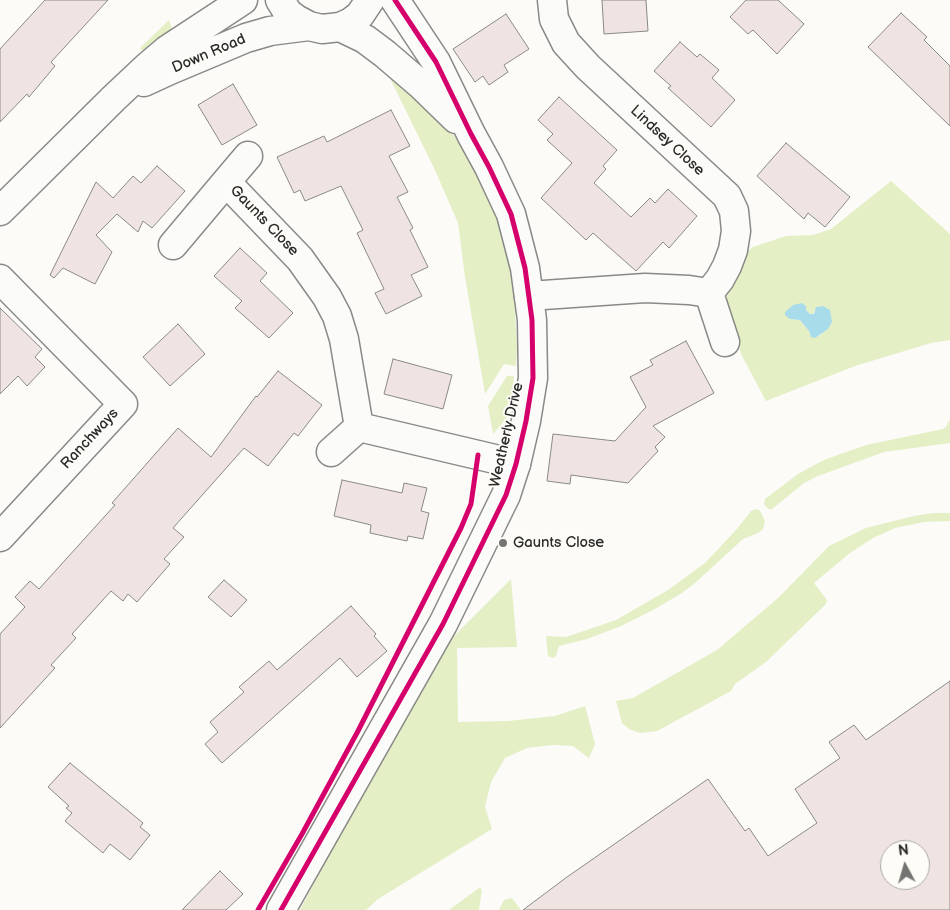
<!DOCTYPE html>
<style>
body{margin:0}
#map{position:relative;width:950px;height:910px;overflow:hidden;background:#fcfbf8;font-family:"Balsamiq Sans",sans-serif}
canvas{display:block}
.north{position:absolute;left:880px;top:840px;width:50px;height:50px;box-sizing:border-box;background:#fdfcf7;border:1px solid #a9a8a5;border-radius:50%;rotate:354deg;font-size:14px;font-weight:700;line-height:20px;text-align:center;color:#2b2b2b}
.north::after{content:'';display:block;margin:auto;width:18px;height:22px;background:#747473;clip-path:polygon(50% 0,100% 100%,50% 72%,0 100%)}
</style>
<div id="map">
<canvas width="950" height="910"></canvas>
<div class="north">N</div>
</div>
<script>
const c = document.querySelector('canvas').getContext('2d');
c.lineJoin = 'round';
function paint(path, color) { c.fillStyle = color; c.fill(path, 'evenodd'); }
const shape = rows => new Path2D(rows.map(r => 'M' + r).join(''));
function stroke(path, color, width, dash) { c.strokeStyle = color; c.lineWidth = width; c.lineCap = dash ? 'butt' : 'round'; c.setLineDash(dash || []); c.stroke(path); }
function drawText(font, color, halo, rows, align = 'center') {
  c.font = font + ' "Balsamiq Sans",sans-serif'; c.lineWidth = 4; c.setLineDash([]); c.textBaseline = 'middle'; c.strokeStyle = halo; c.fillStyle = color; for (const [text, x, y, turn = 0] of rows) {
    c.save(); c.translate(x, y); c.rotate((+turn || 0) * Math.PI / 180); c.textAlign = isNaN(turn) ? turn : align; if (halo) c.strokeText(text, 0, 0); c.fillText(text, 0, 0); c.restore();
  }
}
paint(shape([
 [169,20,173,32,144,53,140,48],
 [386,70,435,110,458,141,473,164,496,214,513,273,517,350,516,366,504,364,485,394,465,277,458,223,434,168],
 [891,181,950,234,950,340,931,343,855,366,766,401,742,356,727,314,727,281,737,260,753,247,786,236,813,235,831,229],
 [802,303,806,306,806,310,810,314,813,314,817,307,823,306,828,328,819,336,811,337,809,331,800,320,790,319,798,305],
 [507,376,514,376,512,404,506,419,493,434,488,406],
 [950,419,950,443,884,452,818,476,804,483,772,509,768,509,764,504,765,499,798,474,824,460,866,445,943,429,946,427],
 [755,509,759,510,762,514,765,522,763,529,758,533,743,539,695,583,682,593,653,610,621,626,587,639,559,646,556,656,553,658,548,656,546,636,566,637,616,620,668,590,705,563,737,529,751,511],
 [933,513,950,513,950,521,924,522,895,528,873,538,850,553,814,583,827,600,826,604,766,662,735,684,731,691,657,731,640,733,629,729,622,723,616,701,633,698,717,650,778,598,829,546,866,528,914,516],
 [511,579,517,647,457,648,458,722,508,721,555,716,585,706,595,744,589,758,573,746,553,745,527,748,505,758,491,782,485,807,492,829,378,899,366,910,300,910,346,823,451,639],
 [479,888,482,889,479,910,449,910],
 [512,898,521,910,499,910,504,900]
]), '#e4efc5');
paint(shape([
 [802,303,806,306,806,310,810,314,814,314,816,307,823,306,830,310,832,322,828,329,815,338,811,337,809,331,800,320,790,319,785,315,785,312,793,305]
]), '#a8dcea');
const building = shape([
 [45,0,108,0,51,62,55,66,29,97,27,94,0,122,0,49,45,0],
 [602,0,646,0,648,31,604,34,602,0],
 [746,0,778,0,804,24,777,54,753,30,748,34,730,17,746,0],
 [901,13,927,37,924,40,950,66,950,126,868,47,901,13],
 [506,14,529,49,504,65,508,72,489,85,483,76,475,82,453,49,506,14],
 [680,42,697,57,700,54,719,70,712,78,735,100,711,127,668,88,671,86,654,71,680,42],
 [233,84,257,125,222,145,198,105,233,84],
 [559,97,617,150,603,166,606,169,594,183,631,217,650,198,655,203,668,189,697,216,669,248,663,242,636,271,593,233,586,240,541,198,572,163,547,140,553,134,538,120,559,97],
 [391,110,410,146,389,156,408,192,397,197,413,228,410,230,428,267,411,275,422,296,386,314,375,293,384,289,357,233,363,230,341,186,305,201,300,190,294,193,277,157,324,136,327,142,391,110],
 [786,143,850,197,825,227,808,213,804,219,757,176,786,143],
 [157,166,185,191,152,228,143,221,138,232,117,214,96,235,112,252,95,284,63,268,54,278,50,275,96,182,113,198,133,176,141,183,157,166],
 [240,248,267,273,260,281,293,313,269,338,235,308,242,301,214,276,240,248],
 [0,308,42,349,35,357,45,367,27,386,18,376,0,394,0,308],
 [178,324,205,354,170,386,143,357,178,324],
 [686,341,714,393,653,426,665,437,655,447,658,451,628,483,571,475,570,484,547,481,553,434,615,441,646,407,630,377,653,365,650,360,686,341],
 [393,359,452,375,443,409,384,394,393,359],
 [278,371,322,405,298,436,294,433,268,466,244,448,173,528,184,537,164,559,170,564,137,602,128,594,123,601,111,591,72,634,76,638,51,665,55,668,0,728,0,634,25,607,15,597,30,581,39,589,115,505,112,503,178,428,211,457,256,396,257,397,278,371],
 [342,480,402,493,404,483,427,488,421,511,429,513,423,539,408,536,407,541,370,533,371,525,334,516,342,480],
 [224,580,247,600,231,617,208,597,224,580],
 [351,606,376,634,374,636,387,651,357,677,340,658,222,763,205,744,218,732,210,722,244,692,239,687,269,661,277,670,351,606],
 [950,681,950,910,523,910,567,877,708,779,745,831,749,828,768,856,817,823,795,789,840,758,829,742,854,725,866,740,950,681],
 [890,850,920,850,920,880,890,880,890,850],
 [70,763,143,823,140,827,150,835,130,860,110,844,103,853,65,821,72,813,66,808,69,806,48,787,70,763],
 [220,871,243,894,226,910,182,910,220,871]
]);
paint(building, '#f0e4e3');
stroke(building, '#898987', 1);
const minor = shape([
 [226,182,248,156],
 [173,245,226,182,300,259,327,297,337,316,344,339,359,427,516,464],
 [0,279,123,404,0,537],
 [709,293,725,342],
 [529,296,645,288,689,290,709,293,720,279,727,266,733,250,736,231,734,211,727,196,588,67,566,43,554,19,552,0],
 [331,452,359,427]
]);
const tertiary = shape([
 [280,0,288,13,296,19,309,26,322,29,340,27,351,22,360,15,370,0],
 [340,27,365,39,385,54,420,84,456,119],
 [144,82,170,70,246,38,270,31,309,26],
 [0,211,114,98,147,67,167,50,243,0],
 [281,910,443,624,506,495,516,464,526,421,533,378,532,320,525,268,511,214,489,167,471,134,436,62,395,0]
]);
stroke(minor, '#898987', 31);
stroke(tertiary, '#898987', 31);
stroke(minor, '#fbfbf9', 28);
stroke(tertiary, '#fbfbf9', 28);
stroke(shape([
 [258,910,302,834,358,731,461,528,471,504,478,455],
 [281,910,443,624,506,495,516,464,526,421,533,378,532,320,525,268,511,214,489,167,471,134,436,62,395,0]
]), '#d6006c', 5);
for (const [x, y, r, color] of [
 [503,543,5,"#747473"]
]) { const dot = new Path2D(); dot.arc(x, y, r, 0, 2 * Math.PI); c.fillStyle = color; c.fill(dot); stroke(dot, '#fdfcf7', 2); }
drawText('15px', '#2b2b2b', '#fdfcf7', [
 ["Down Road",209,54,-23],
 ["Lindsey Close",667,141,43],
 ["Gaunts Close",264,221,46],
 ["Weatherly Drive",507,435,-77],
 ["Ranchways",90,439,-47]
]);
drawText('15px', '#2b2b2b', '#fdfcf7', [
 ["Gaunts Close",513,543]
], 'left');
</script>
